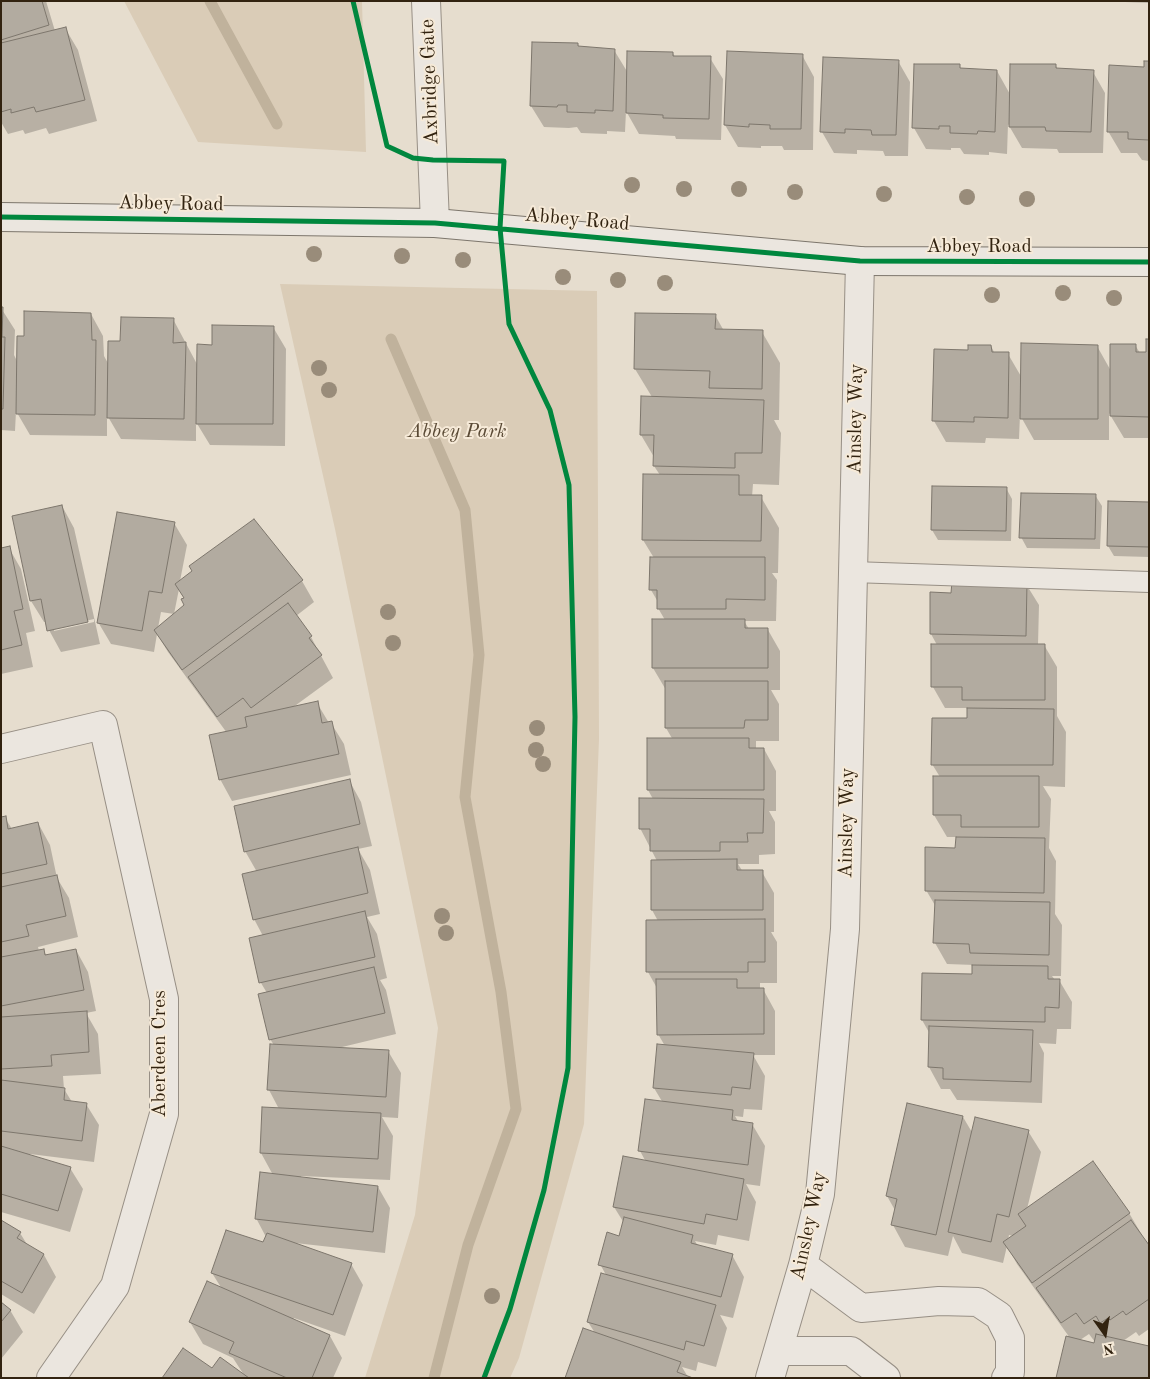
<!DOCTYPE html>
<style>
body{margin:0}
#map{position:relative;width:1150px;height:1379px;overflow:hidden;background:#e6ddce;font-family:"Old Standard TT",serif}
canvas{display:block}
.frame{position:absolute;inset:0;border:2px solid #322310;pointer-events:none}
.north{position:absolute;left:1080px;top:1309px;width:50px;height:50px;-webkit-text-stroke:4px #f6ead8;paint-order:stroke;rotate:167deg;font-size:14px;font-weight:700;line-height:20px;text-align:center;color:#322310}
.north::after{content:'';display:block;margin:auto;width:18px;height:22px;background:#322310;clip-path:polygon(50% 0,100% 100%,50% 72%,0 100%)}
</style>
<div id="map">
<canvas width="1150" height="1379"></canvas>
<div class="frame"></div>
<div class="north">N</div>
</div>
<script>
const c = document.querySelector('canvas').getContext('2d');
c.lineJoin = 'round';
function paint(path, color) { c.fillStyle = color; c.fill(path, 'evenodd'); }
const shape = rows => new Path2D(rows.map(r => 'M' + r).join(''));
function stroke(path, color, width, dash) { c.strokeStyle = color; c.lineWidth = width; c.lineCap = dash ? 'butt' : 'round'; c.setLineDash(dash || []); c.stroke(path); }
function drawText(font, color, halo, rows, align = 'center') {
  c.font = font + ' "Old Standard TT",serif'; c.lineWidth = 4; c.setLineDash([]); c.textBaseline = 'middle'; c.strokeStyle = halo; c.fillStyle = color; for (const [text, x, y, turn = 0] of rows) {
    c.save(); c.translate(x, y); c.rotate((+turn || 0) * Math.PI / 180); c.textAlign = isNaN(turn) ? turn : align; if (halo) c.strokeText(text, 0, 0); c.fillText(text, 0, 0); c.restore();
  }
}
paint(shape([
 [124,1,362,1,366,152,198,142],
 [280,284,597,291,599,739,584,1124,519,1358,510,1378,365,1378,415,1215,438,1028,335,529]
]), '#daccb7');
paint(shape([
 [1,1,46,1,55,31,65,28,78,50,97,121,49,134,46,128,25,134,23,130,8,134,1,122],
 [1124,1,1149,1,1149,3,1125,2],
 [578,44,579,48,614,50,628,73,673,53,675,57,710,58,723,79,721,140,676,139,675,136,639,134,626,111,625,132,607,131,607,134,581,133,577,127,569,128,544,127,531,106],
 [728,52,802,55,814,77,813,150,784,150,782,146,761,146,761,148,738,147,725,125],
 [898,61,910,82,908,156,885,156,883,151,857,150,857,154,834,153,822,132],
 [1149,63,1149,161,1142,160,1137,153,1121,153,1108,131],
 [959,66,961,70,997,71,1011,96,1056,66,1058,70,1093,72,1105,93,1103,153,1059,153,1057,149,1022,148,1008,124,1007,154,989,152,989,155,964,154,960,148,951,148,951,150,926,149,914,128],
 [1,308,15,330,14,355,18,363,25,337,91,314,103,336,104,356,109,365,122,342,173,319,198,366,213,346,273,327,286,349,285,446,210,445,196,422,196,441,121,439,107,415,107,436,30,435,16,411,15,431,1,430],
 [715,315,724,331,762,332,780,363,779,420,774,420,781,433,779,485,753,484,752,497,761,497,779,528,778,573,772,573,777,580,776,621,744,621,749,629,768,630,780,651,780,690,771,690,779,704,779,741,756,741,756,749,764,749,776,771,776,811,769,811,775,822,775,854,759,855,759,864,738,864,743,872,762,872,774,893,774,932,771,932,777,942,777,983,760,983,760,989,763,989,775,1011,775,1055,753,1055,765,1076,762,1110,744,1109,743,1117,735,1116,739,1123,752,1124,765,1146,760,1186,746,1184,756,1202,749,1241,718,1235,716,1245,695,1241,698,1246,732,1255,744,1277,733,1318,720,1315,727,1328,716,1367,698,1362,696,1371,682,1367,688,1377,595,1333,588,1322,606,1275,600,1264,620,1237,624,1223,614,1207,646,1162,640,1151,663,1103,654,1088,665,1046,658,1034,658,990,648,972,658,921,652,910,657,861,640,828,653,799,648,790,673,740,666,728,666,690,653,668,653,620,665,620,658,608,658,602,651,590,654,558,643,540,660,475,654,466,654,457,641,435,652,397,635,369],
 [1149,340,1149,438,1124,438,1109,413,1109,440,1034,440,1020,415,1019,439,986,438,985,443,946,442,934,421,970,352,991,346,995,354,1008,354,1022,378,1097,346,1111,371,1135,345,1140,353,1147,353],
 [1006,488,1012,499,1011,541,938,540,932,530],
 [1095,495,1102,506,1100,549,1027,548,1021,537],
 [1149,503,1149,557,1114,556,1108,546],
 [62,506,74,528,100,644,61,652,49,630,47,622,44,622,31,601,13,517],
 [94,619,94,622,54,631,54,628],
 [254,520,302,581,314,602,296,616,311,637,333,678,292,708,317,703,329,723,331,723,344,744,351,775,232,801,220,779,227,733,168,652,157,634,154,652,111,644,98,622,174,523,187,545,180,581],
 [179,589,185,599,186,605,158,628,161,612,174,614],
 [9,548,21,569,35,631,26,633,33,667,1,674,1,549],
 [1026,584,1039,605,1038,645,1044,645,1057,667,1057,716,1066,732,1065,787,1043,786,1051,799,1049,848,1056,861,1055,914,1062,925,1061,976,1052,976,1055,980,1059,980,1072,1002,1071,1029,1057,1029,1056,1044,1039,1043,1044,1053,1042,1103,957,1100,950,1089,941,1089,929,1067,930,1034,922,1020,973,976,974,965,947,964,935,943,936,907,926,890,957,849,957,837,947,837,934,815,940,777,932,764,968,720,968,708,945,708,933,687,937,645,931,634,932,593,952,594],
 [349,780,361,802,372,846,358,849,370,870,380,914,367,917,377,934,387,978,380,980,386,990,396,1034,338,1048,388,1051,401,1073,398,1118,382,1117,393,1136,390,1180,301,1176,301,1178,378,1187,390,1208,385,1253,295,1243,351,1264,363,1285,345,1336,294,1318,293,1320,330,1336,342,1358,333,1378,251,1378,212,1370,244,1375,233,1358,203,1344,190,1322,222,1289,212,1273,264,1244,266,1237,256,1218,273,1175,261,1153,279,1109,269,1090,271,1045,274,1045,270,1039,267,993,261,983,250,939,263,936,254,919,257,872,245,851],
 [1,818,5,818,12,829,38,823,50,845,57,878,69,898,78,937,38,947,39,951,43,950,47,956,76,950,88,972,96,1011,86,1013,98,1034,101,1074,63,1076,64,1089,72,1102,86,1104,99,1125,94,1162,30,1154,30,1156,70,1168,83,1189,70,1232,1,1212],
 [963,1117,973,1134,1028,1131,1041,1152,1027,1209,1129,1213,1142,1235,1141,1236,1149,1247,1149,1329,1139,1336,1136,1332,1123,1341,1149,1378,1070,1338,1017,1264,1007,1246,1003,1263,962,1253,953,1236,948,1256,905,1247,893,1225,896,1212,887,1196],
 [1009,1235,1014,1236,1008,1240],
 [1089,1334,1095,1342,1094,1344,1080,1340],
 [1,1222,20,1233,28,1246,44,1255,56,1277,34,1314,1,1294],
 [1,1303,10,1310,23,1332,1,1359]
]), '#0003');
stroke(shape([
 [210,1,277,124],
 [391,339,465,510,479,655,465,797,501,992,516,1109,468,1245,434,1378]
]), '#c0b29c', 11);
const building = shape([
 [1,1,42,1,49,25,1,40,1,1],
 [66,27,85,100,36,112,34,107,11,113,11,109,1,112,1,43,66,27],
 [532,42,578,43,578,46,615,49,613,111,595,110,595,113,567,112,567,105,558,105,557,107,530,106,532,42],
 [627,51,673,52,673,56,711,56,709,119,663,118,663,115,626,113,627,51],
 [727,51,803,54,801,129,770,129,770,125,749,124,749,127,724,125,727,51],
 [823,57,899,60,896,135,872,135,871,130,845,129,845,133,820,132,823,57],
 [1144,61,1149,61,1149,140,1128,139,1128,132,1107,132,1109,65,1144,67,1144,61],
 [914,64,960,64,960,68,997,70,995,132,978,131,977,134,950,133,950,126,939,126,939,129,912,128,914,64],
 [1010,64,1056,64,1056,68,1094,70,1091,132,1046,131,1045,127,1009,127,1010,64],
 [1,307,3,307,2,337,5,337,3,409,1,409,1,307],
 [24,311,91,313,92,340,96,340,95,415,16,414,17,336,24,336,24,311],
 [635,313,716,314,715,329,763,330,762,389,709,388,710,371,634,369,635,313],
 [121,317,174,318,173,343,186,342,184,419,107,418,108,341,120,341,121,317],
 [212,325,274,326,273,424,196,424,197,344,212,345,212,325],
 [1146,339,1149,339,1149,417,1110,416,1110,344,1136,344,1136,352,1146,352,1146,339],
 [1021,343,1098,345,1098,419,1020,419,1021,343],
 [968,345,991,345,992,352,1009,352,1008,418,974,417,974,422,932,421,934,349,968,350,968,345],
 [641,396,764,400,762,453,735,453,735,468,653,466,654,435,640,435,641,396],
 [643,474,739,475,739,495,762,495,761,541,642,540,643,474],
 [932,486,1007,487,1006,531,931,530,932,486],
 [1021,493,1096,494,1095,539,1019,538,1021,493],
 [1108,501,1149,502,1149,547,1107,546,1108,501],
 [62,505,88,622,47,631,41,599,30,601,12,516,62,505],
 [117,512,175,522,162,593,149,591,142,631,97,623,117,512],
 [254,519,303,580,182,670,154,630,184,605,181,599,184,598,175,584,192,571,189,566,254,519],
 [10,546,23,609,14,611,22,645,1,650,1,548,10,546],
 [650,557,765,557,765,600,726,599,726,609,657,609,657,590,649,590,650,557],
 [952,581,1027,582,1026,636,930,634,930,592,951,593,952,581],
 [288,603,312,636,309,638,322,655,251,708,243,698,217,717,188,677,288,603],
 [652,619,745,619,745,628,768,628,768,668,652,668,652,619],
 [931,644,1045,644,1045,700,962,700,962,687,931,687,931,644],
 [665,681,768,681,768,720,745,720,744,728,665,728,665,681],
 [318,701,322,723,332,721,339,754,219,780,209,735,247,727,245,717,318,701],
 [967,708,1054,709,1053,765,931,765,932,718,967,718,967,708],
 [647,738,749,738,749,748,764,748,764,790,647,790,647,738],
 [933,776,1039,776,1039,827,961,827,961,815,933,815,933,776],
 [350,779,360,824,244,852,234,806,350,779],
 [639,798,764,799,763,833,747,833,748,842,720,842,720,851,650,851,650,829,639,829,639,798],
 [6,816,8,829,38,822,47,864,1,874,1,817,6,816],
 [956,837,1045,838,1044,893,925,891,925,847,955,848,956,837],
 [358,847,368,893,253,920,242,874,358,847],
 [737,859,737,870,763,870,763,910,651,910,651,860,737,859],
 [57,875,66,916,26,925,29,936,1,942,1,887,57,875],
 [935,900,1050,902,1049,955,970,953,969,944,933,943,935,900],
 [365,911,375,957,259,983,249,938,365,911],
 [765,919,765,962,748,962,748,972,646,972,646,920,765,919],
 [44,949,45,955,76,949,84,990,1,1006,1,957,44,949],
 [972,965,1048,966,1048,979,1060,979,1059,1008,1045,1007,1045,1022,921,1020,922,973,972,974,972,965],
 [374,967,385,1013,269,1040,258,994,374,967],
 [656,979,737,979,737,988,764,988,764,1034,657,1035,656,979],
 [87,1011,89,1052,51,1055,52,1066,1,1069,1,1017,87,1011],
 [929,1026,1033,1030,1031,1082,943,1079,943,1068,928,1067,929,1026],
 [270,1044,389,1050,386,1097,267,1090,270,1044],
 [657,1044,754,1053,750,1089,732,1087,731,1095,653,1088,657,1044],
 [1,1080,65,1088,64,1100,87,1103,82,1141,1,1131,1,1080],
 [645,1099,733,1110,732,1120,753,1123,748,1165,638,1151,645,1099],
 [907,1103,963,1116,936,1235,891,1225,897,1199,886,1196,907,1103],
 [262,1107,381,1113,378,1159,260,1153,262,1107],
 [975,1117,1029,1130,1009,1217,997,1214,991,1242,948,1232,975,1117],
 [1,1146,71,1167,58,1211,1,1194,1,1146],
 [623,1156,744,1179,737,1220,706,1214,704,1224,613,1207,623,1156],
 [1093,1161,1130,1213,1032,1283,1003,1242,1026,1226,1018,1214,1093,1161],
 [260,1172,378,1186,373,1232,255,1219,260,1172],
 [624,1217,693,1235,691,1243,733,1254,721,1297,598,1265,607,1232,619,1236,624,1217],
 [1,1220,21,1232,17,1238,44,1254,22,1293,1,1281,1,1220],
 [1131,1220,1149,1245,1149,1299,1126,1315,1123,1311,1110,1320,1108,1318,1100,1323,1096,1316,1084,1324,1076,1313,1061,1323,1036,1288,1131,1220],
 [226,1230,263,1242,267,1233,352,1263,333,1315,211,1273,226,1230],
 [601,1273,716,1305,704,1346,686,1341,684,1350,587,1322,601,1273],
 [207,1281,330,1335,312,1378,287,1378,229,1353,234,1342,189,1322,207,1281],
 [1,1302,11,1310,1,1322,1,1302],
 [583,1328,681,1362,677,1372,693,1378,565,1378,583,1328],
 [1096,1334,1149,1346,1149,1378,1056,1378,1066,1336,1094,1343,1096,1334],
 [183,1348,212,1368,220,1357,249,1378,162,1378,183,1348]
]);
paint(building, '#b2aba0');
stroke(building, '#7d766c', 1);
const lane = shape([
 [852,572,1149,582]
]);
const street = shape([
 [426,1,435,223],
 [1,749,103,725,164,999,164,1114,115,1286,51,1378],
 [803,1265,861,1308,939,1301,978,1302,999,1316,1010,1338,1010,1372,1006,1378],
 [778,1351,851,1351,886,1378],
 [770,1378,803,1265,820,1194,845,929,860,261]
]);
const secondary = shape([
 [1,217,435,223,860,261,1149,262]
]);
stroke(lane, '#978f85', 22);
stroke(street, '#978f85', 30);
stroke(secondary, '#7d766c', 30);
stroke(lane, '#ebe6df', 20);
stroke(street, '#ebe6df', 28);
stroke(secondary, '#ebe6df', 28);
stroke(shape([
 [353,1,387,146,413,158,433,160,504,161,500,228,509,324,550,410,569,485,575,717,568,1068,544,1190,510,1309,484,1378],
 [1,217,435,223,860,261,1149,262]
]), '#00873e', 5);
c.fillStyle = '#998c7a';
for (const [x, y] of [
 [632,185],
 [684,189],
 [739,189],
 [795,192],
 [884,194],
 [967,197],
 [1027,199],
 [314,254],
 [402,256],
 [463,260],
 [563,277],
 [618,280],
 [665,283],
 [1063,293],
 [992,295],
 [1114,298],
 [319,368],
 [329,390],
 [388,612],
 [393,643],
 [537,728],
 [536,750],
 [543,764],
 [442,916],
 [446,933],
 [492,1296]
]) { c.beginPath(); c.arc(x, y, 8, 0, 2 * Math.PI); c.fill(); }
drawText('20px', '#322310', '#f6ead8', [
 ["Axbridge Gate",430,82,-92],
 ["Abbey Road",171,204,1],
 ["Abbey Road",577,220,5],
 ["Abbey Road",979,247],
 ["Ainsley Way",856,419,-89],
 ["Ainsley Way",847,823,-89],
 ["Aberdeen Cres",160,1054,-90],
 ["Ainsley Way",809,1226,-78]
]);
drawText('italic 20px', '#5a4a35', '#f6ead8', [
 ["Abbey Park",457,432]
]);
</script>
